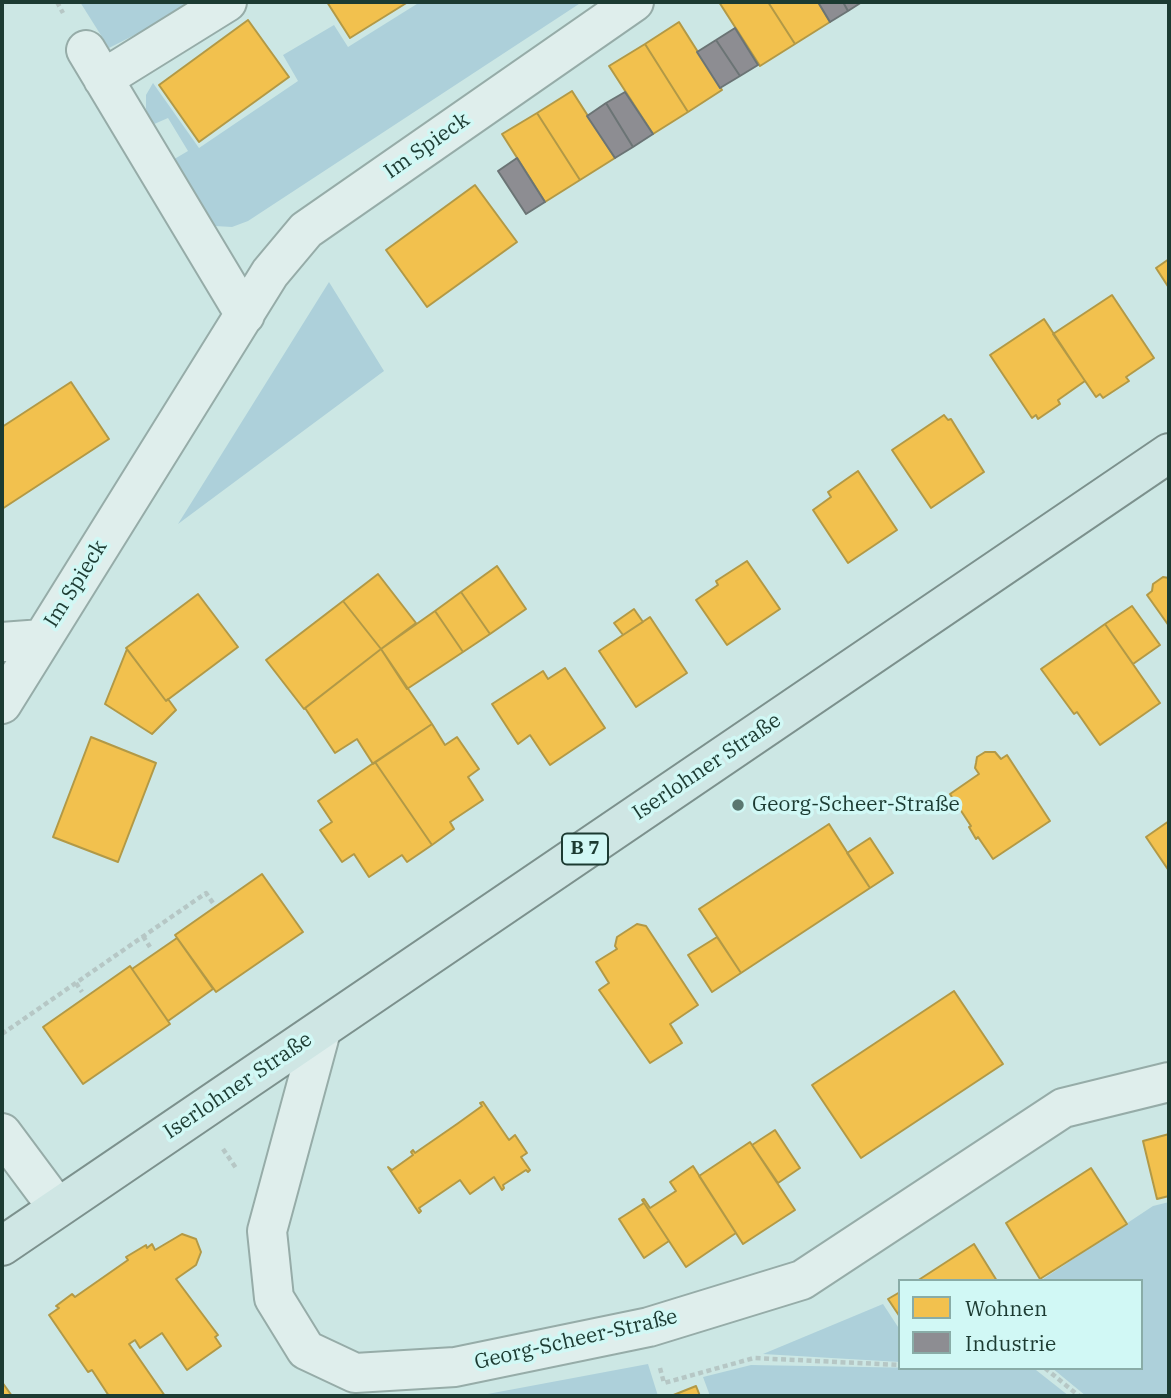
<!DOCTYPE html>
<meta charset="utf-8">
<style>
body{margin:0}
#map{position:relative;width:1171px;height:1398px;overflow:hidden;background:#cce7e4;font-family:"IBM Plex Serif",serif}
canvas{display:block}
.frame{position:absolute;inset:0;border:4px solid #1c3b32;pointer-events:none}
.legend{position:absolute;left:898px;top:1279px;width:245px;height:91px;box-sizing:border-box;background:#d1f8f5;border:2px solid #89aca7;margin:0;padding:9px 12px;list-style:none;font-size:21px;color:#1c3b32}
.legend li{display:flex;align-items:center;gap:14px;height:35px}
.legend b{width:35px;border:2px solid #89aca7}
</style>
<div id="map">
<canvas width="1171" height="1398"></canvas>
<div class="frame"></div>
<ul class="legend">
<li><b style="height:19px;background:#f2c14e"></b>Wohnen</li>
<li><b style="height:19px;background:#8d8d92"></b>Industrie</li>
</ul>
</div>
<script>
const c = document.querySelector('canvas').getContext('2d');
c.lineJoin = 'round';
function paint(path, color) { c.fillStyle = color; c.fill(path, 'evenodd'); }
const shape = rows => new Path2D(rows.map(r => 'M' + r).join(''));
function stroke(path, color, width, dash) { c.strokeStyle = color; c.lineWidth = width; c.lineCap = dash ? 'butt' : 'round'; c.setLineDash(dash || []); c.stroke(path); }
function drawText(font, color, halo, rows, align = 'center') {
  c.font = font + ' "IBM Plex Serif",serif'; c.lineWidth = 7; c.setLineDash([]); c.textBaseline = 'middle'; c.strokeStyle = halo; c.fillStyle = color; for (const [text, x, y, turn = 0] of rows) {
    c.save(); c.translate(x, y); c.rotate((+turn || 0) * Math.PI / 180); c.textAlign = isNaN(turn) ? turn : align; if (halo) c.strokeText(text, 0, 0); c.fillText(text, 0, 0); c.restore();
  }
}
paint(shape([
 [80,2,192,2,156,24,109,48],
 [420,2,582,2,248,221,232,227,215,226,200,210,171,161,188,151,168,118,152,125,146,109,146,95,153,83,199,148,298,81,283,55,334,25,348,47],
 [329,282,384,371,178,524],
 [1169,1202,1169,1396,1086,1396,1052,1368,1141,1368,1141,1281,1040,1281,1153,1206],
 [883,1304,900,1330,900,1362,763,1354],
 [648,1364,658,1396,477,1396],
 [751,1365,1036,1370,1069,1396,710,1396,703,1377]
]), '#add0da');
const homes = shape([
 [327,2,408,2,350,38,327,2],
 [719,2,768,2,795,44,760,66,719,2],
 [768,2,818,2,830,22,795,44,768,2],
 [248,20,289,77,199,142,159,85,248,20],
 [679,22,722,90,688,112,645,44,679,22],
 [645,44,688,112,653,134,609,66,645,44],
 [572,91,615,158,580,180,537,113,572,91],
 [537,113,580,180,545,202,502,134,537,113],
 [475,185,517,242,427,307,386,250,475,185],
 [1169,259,1169,288,1156,268,1169,259],
 [1112,295,1154,358,1126,377,1129,381,1103,398,1100,394,1096,397,1053,334,1112,295],
 [1044,319,1085,381,1058,400,1060,404,1038,419,1036,415,1032,418,990,355,1044,319],
 [71,382,109,439,2,509,2,427,71,382],
 [944,415,948,420,951,419,984,472,931,508,892,450,944,415],
 [858,471,897,530,848,563,813,510,831,497,828,492,858,471],
 [747,561,780,609,727,645,696,600,718,585,716,581,747,561],
 [497,566,526,609,490,634,461,592,497,566],
 [378,574,416,623,381,649,343,601,378,574],
 [1163,577,1169,578,1169,626,1147,595,1152,591,1153,584,1163,577],
 [461,592,490,634,463,652,435,611,461,592],
 [198,594,238,647,166,701,126,648,198,594],
 [343,601,381,649,304,709,266,660,343,601],
 [1132,606,1160,645,1133,664,1105,624,1132,606],
 [634,609,643,622,623,635,614,623,634,609],
 [435,611,463,652,407,689,381,649,435,611],
 [650,617,687,673,636,707,599,651,650,617],
 [1105,624,1160,703,1100,745,1077,712,1074,714,1041,669,1105,624],
 [127,649,166,701,168,699,176,710,152,734,105,704,127,649],
 [381,649,432,724,373,764,357,739,335,753,305,708,381,649],
 [565,668,605,728,550,765,530,735,518,744,492,704,543,671,548,679,565,668],
 [432,724,445,745,457,737,479,769,468,777,483,800,450,822,454,829,432,845,375,762,432,724],
 [91,737,156,763,118,862,53,837,91,737],
 [985,752,995,752,1001,759,1007,755,1050,821,993,859,978,837,976,839,969,827,971,826,950,794,979,774,975,768,976,763,977,757,985,752],
 [375,762,432,845,407,862,402,855,369,877,354,854,342,862,320,830,332,822,318,801,375,762],
 [1169,821,1169,871,1146,837,1169,821],
 [829,824,870,888,741,973,699,909,829,824],
 [870,838,893,873,870,888,847,853,870,838],
 [262,874,303,932,216,992,175,935,262,874],
 [637,924,646,926,698,1005,670,1024,682,1043,650,1063,599,990,609,983,596,962,617,949,615,946,617,937,637,924],
 [717,937,741,973,712,992,688,955,717,937],
 [177,938,213,989,168,1021,132,969,177,938],
 [130,966,170,1024,83,1084,43,1027,130,966],
 [954,991,1003,1064,861,1158,812,1085,954,991],
 [483,1102,509,1140,515,1135,527,1153,521,1157,530,1170,528,1172,526,1170,503,1185,504,1188,502,1190,494,1177,470,1194,460,1180,419,1208,421,1211,419,1213,388,1167,392,1170,413,1155,411,1152,413,1150,415,1153,457,1124,482,1106,480,1103,483,1102],
 [775,1130,800,1168,778,1183,752,1145,775,1130],
 [1169,1134,1169,1196,1157,1199,1143,1141,1169,1134],
 [750,1142,795,1210,743,1244,699,1176,750,1142],
 [693,1166,736,1233,686,1267,642,1200,644,1199,650,1208,676,1191,670,1182,693,1166],
 [1091,1168,1127,1224,1040,1279,1006,1223,1091,1168],
 [644,1203,669,1241,644,1258,619,1219,644,1203],
 [182,1234,196,1239,201,1252,196,1265,176,1279,218,1335,215,1337,221,1346,187,1370,162,1333,140,1348,135,1340,129,1344,165,1396,109,1396,92,1370,88,1372,49,1315,59,1308,56,1306,72,1294,75,1297,128,1260,126,1257,146,1245,147,1248,152,1244,155,1250,182,1234],
 [974,1244,997,1281,917,1281,974,1244],
 [900,1292,900,1317,888,1299,900,1292],
 [2,1382,12,1396,2,1396,2,1382],
 [696,1386,700,1396,671,1396,696,1386]
]);
paint(homes, '#f2c14e');
stroke(homes, '#b29946', 2);
const industry = shape([
 [818,2,843,2,848,11,830,22,818,2],
 [843,2,862,2,848,11,843,2],
 [735,28,758,65,740,76,716,40,735,28],
 [716,40,740,76,720,88,697,52,716,40],
 [625,92,653,134,633,147,606,103,625,92],
 [606,103,633,147,615,158,587,116,606,103],
 [517,158,545,202,526,214,498,171,517,158]
]);
paint(industry, '#8d8d92');
stroke(industry, '#6b7475', 2);
const minor = shape([
 [86,50,245,315],
 [103,79,227,2],
 [2,642,42,639],
 [2,704,270,273,306,230,634,2],
 [321,1031,267,1231,274,1298,306,1350,355,1373,455,1367,649,1327,802,1280,1063,1108,1169,1082],
 [2,1133,57,1207]
]);
const primary = shape([
 [2,1246,1169,453]
]);
stroke(minor, '#96aca8', 42);
stroke(primary, '#7c918d', 42);
stroke(shape([
 [57,2,63,13],
 [143,936,150,947],
 [76,983,82,992],
 [2,1034,206,893,213,903],
 [223,1149,236,1168],
 [660,1368,664,1383,754,1358,900,1365],
 [1045,1368,1079,1396]
]), '#b6c7c5', 4.5, [5, 3.5]);
stroke(minor, '#dfeeec', 38);
stroke(primary, '#cfe6e4', 38);
for (const [x, y, r, color] of [
 [738,805,7,"#5a7770"]
]) { const dot = new Path2D(); dot.arc(x, y, r, 0, 2 * Math.PI); c.fillStyle = color; c.fill(dot); stroke(dot, '#d1f8f5', 2.5); }
for (const [x, y, w] of [
 [585,849,46]
]) { const box = new Path2D(); box.roundRect(x - w / 2, y - 15.5, w, 31, 5); c.fillStyle = '#d1f8f5'; c.fill(box); stroke(box, '#1c3b32', 2); }
drawText('bold 19px', '#1c3b32', null, [
 ["B 7",585,849]
]);
drawText('21px', '#1c3b32', '#d1f8f5', [
 ["Im Spieck",427,146,-35],
 ["Im Spieck",76,584,-58],
 ["Iserlohner Straße",707,767,-34],
 ["Iserlohner Straße",238,1086,-34],
 ["Georg-Scheer-Straße",576,1340,-13]
]);
drawText('21px', '#1c3b32', '#d1f8f5', [
 ["Georg-Scheer-Straße",752,805]
], 'left');
</script>
